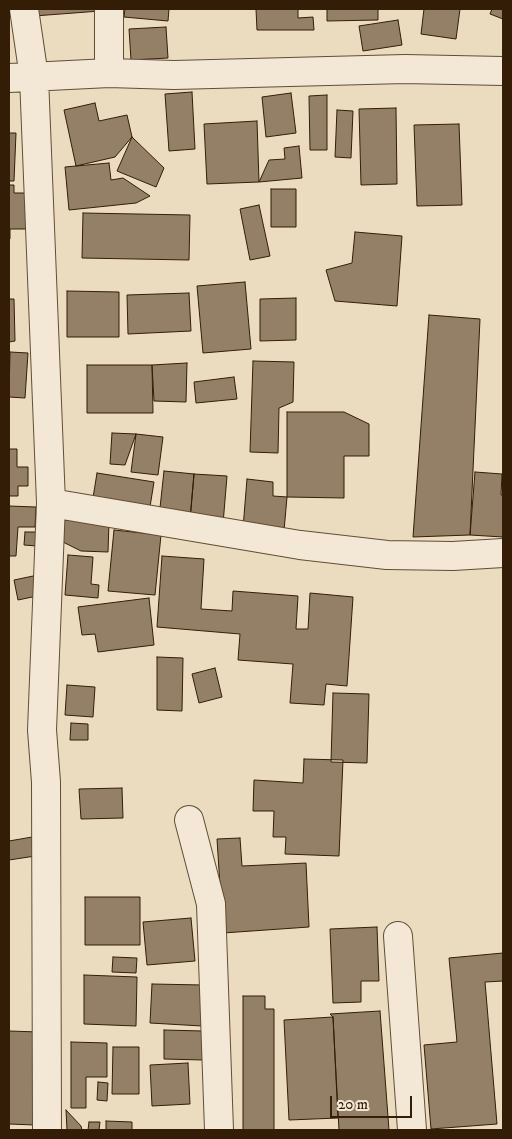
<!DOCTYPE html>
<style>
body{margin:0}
#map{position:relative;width:512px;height:1139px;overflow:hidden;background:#ecdcbf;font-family:"IM FELL DW Pica",serif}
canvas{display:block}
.frame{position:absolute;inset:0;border:10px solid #331d07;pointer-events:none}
.scale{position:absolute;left:330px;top:1096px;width:82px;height:22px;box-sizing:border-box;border:2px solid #331d07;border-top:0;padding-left:6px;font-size:15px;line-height:18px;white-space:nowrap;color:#331d07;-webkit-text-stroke:4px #f3e8d5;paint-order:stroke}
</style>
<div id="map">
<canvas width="512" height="1139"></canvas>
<div class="frame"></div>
<div class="scale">20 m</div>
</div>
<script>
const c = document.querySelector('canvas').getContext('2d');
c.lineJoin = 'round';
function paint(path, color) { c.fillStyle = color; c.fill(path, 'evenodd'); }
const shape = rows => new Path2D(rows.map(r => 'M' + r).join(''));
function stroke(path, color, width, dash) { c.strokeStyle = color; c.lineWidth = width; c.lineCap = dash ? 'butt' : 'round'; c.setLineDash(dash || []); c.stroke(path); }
const building = shape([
 [33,9,100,9,100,11,34,16,33,9],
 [125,9,169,9,168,21,124,17,125,9],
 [256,9,298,9,298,18,313,17,314,30,257,30,256,9],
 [327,9,378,9,378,20,327,21,327,9],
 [424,9,460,9,456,39,421,34,424,9],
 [492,9,503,9,503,19,490,14,492,9],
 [398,20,402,45,363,51,359,26,398,20],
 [166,27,168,58,131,60,129,29,166,27],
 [192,92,195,149,169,151,165,94,192,92],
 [291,93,296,133,266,137,262,97,291,93],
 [327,95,327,150,310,150,309,96,327,95],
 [95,103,99,121,127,115,132,137,115,157,76,166,64,110,95,103],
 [396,108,397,184,361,185,359,109,396,108],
 [337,110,353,111,351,158,335,157,337,110],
 [257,121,259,182,207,184,204,124,257,121],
 [459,124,462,205,417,206,414,125,459,124],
 [9,133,16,133,14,181,9,181,9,133],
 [132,137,164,168,156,187,117,171,132,137],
 [299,146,302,178,259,182,269,160,285,159,284,148,299,146],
 [109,163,111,180,123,178,150,196,136,203,69,210,65,167,109,163],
 [9,185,14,185,14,193,28,193,27,229,10,229,10,239,9,239,9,185],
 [271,189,296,189,296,227,271,227,271,189],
 [259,205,270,256,250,260,240,209,259,205],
 [83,213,190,215,189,260,82,258,83,213],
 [355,232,402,236,397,306,335,301,326,270,352,263,355,232],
 [245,282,251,349,203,353,197,286,245,282],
 [67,291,119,292,119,337,67,337,67,291],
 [189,293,191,331,128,334,127,295,189,293],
 [296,298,296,340,260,341,260,299,296,298],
 [9,299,14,299,15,341,9,342,9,299],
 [429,315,480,319,470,535,413,537,429,315],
 [10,352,28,353,25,398,9,397,10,352],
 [253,361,294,362,293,402,279,408,278,453,250,452,253,361],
 [187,363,186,402,154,401,152,365,187,363],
 [87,365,152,365,153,413,87,413,87,365],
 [234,377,237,399,196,403,194,382,234,377],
 [287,412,344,412,369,424,369,456,344,456,344,498,287,497,287,412],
 [112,433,136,434,125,465,110,464,112,433],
 [136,434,163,437,158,475,131,472,136,434],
 [9,449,17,449,17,467,28,467,28,486,18,486,18,496,9,496,9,449],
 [164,471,194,474,190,520,159,517,164,471],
 [475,472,502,474,501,495,503,495,503,537,470,535,475,472],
 [97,473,154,482,149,513,92,504,97,473],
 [194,474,227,476,223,524,190,520,194,474],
 [247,479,273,482,273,496,287,497,284,531,243,528,247,479],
 [9,506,36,507,35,527,18,527,16,556,9,556,9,506],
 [64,520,109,522,108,552,81,551,63,542,64,520],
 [114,530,161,535,155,595,108,591,114,530],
 [25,532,38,532,37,546,24,545,25,532],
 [68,555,93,557,91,584,99,585,98,598,65,595,68,555],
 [162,556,204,559,201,609,232,611,233,591,298,596,296,629,308,629,310,593,353,597,347,686,326,684,324,705,290,703,293,664,238,660,240,634,157,627,162,556],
 [38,575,42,595,18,600,14,580,38,575],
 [149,598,154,645,98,652,95,634,82,635,78,607,149,598],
 [157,657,183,658,182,711,157,710,157,657],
 [215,668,222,697,199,703,192,674,215,668],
 [67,685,95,687,93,717,65,715,67,685],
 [333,693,369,694,367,763,331,762,333,693],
 [71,723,88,724,88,740,70,740,71,723],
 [304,759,343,760,339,856,285,854,286,837,273,837,274,811,253,811,254,780,303,783,304,759],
 [122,788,123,818,81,819,79,789,122,788],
 [38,836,42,855,9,860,9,841,38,836],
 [240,838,242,866,306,863,309,927,223,933,217,839,240,838],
 [85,897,140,897,140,945,85,945,85,897],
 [191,918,195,961,147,965,143,922,191,918],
 [377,927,379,981,361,981,361,1002,333,1003,330,929,377,927],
 [503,953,503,981,485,982,497,1124,431,1129,424,1045,457,1042,449,958,503,953],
 [113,957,137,958,136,973,112,972,113,957],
 [84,975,137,977,136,1026,84,1024,84,975],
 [152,984,203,985,202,1026,150,1023,152,984],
 [243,996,265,996,265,1009,274,1009,274,1130,243,1130,243,996],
 [380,1011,389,1130,339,1130,333,1017,330,1014,380,1011],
 [333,1017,338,1118,289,1120,284,1020,333,1017],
 [164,1030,203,1031,203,1060,164,1059,164,1030],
 [9,1031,39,1032,35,1125,9,1124,9,1031],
 [71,1042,107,1043,107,1077,86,1077,86,1108,71,1108,71,1042],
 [113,1047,139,1047,139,1094,112,1094,113,1047],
 [188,1063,190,1104,152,1106,150,1065,188,1063],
 [98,1082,108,1083,107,1101,97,1100,98,1082],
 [66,1110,81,1126,82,1130,67,1130,66,1110],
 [106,1121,132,1122,132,1130,106,1130,106,1121],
 [89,1122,100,1122,99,1130,88,1130,89,1122]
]);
paint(building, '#938067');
stroke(building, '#331d07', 1);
const minor = shape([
 [24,9,34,77,51,503,42,730,46,782,47,1130],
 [109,73,109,9],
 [9,78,109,73,174,75,405,69,503,71],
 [51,503,300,545,387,555,453,556,503,553],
 [189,820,211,904,219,1130],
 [398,936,412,1130]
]);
stroke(minor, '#614d35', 30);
stroke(minor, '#f3e8d5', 28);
</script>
